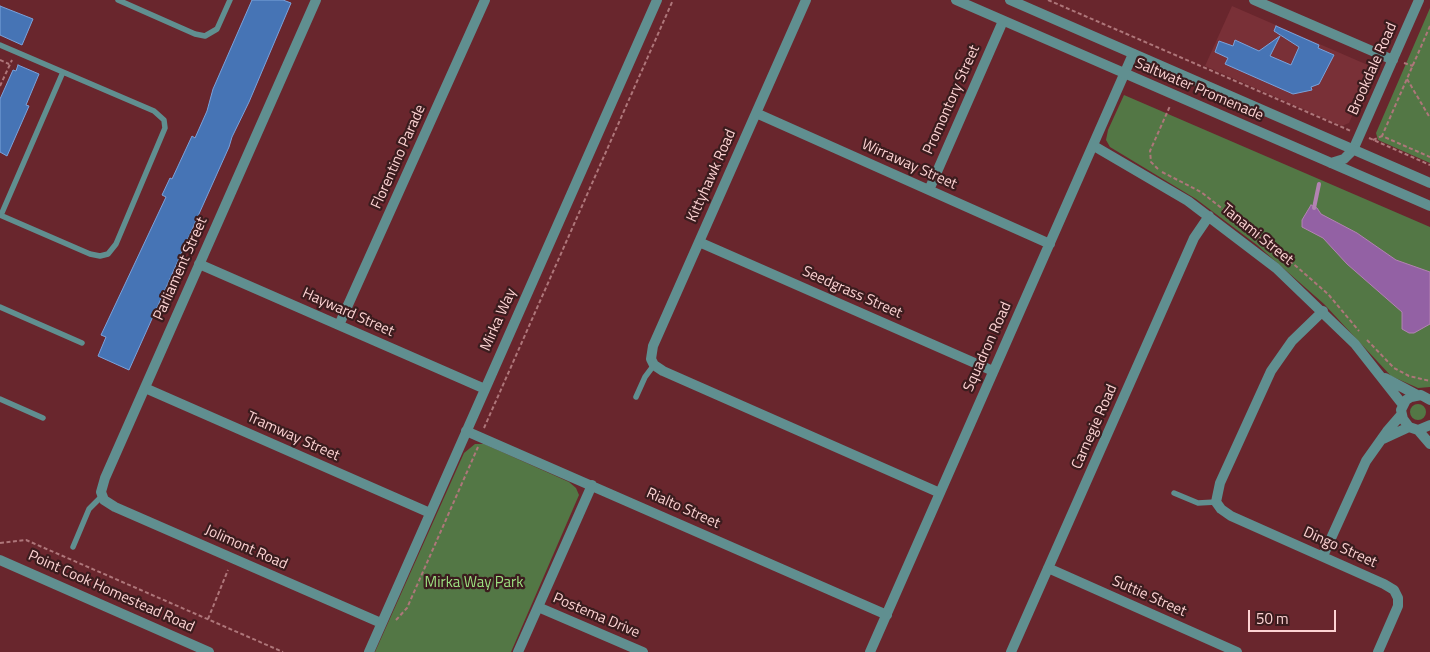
<!DOCTYPE html>
<style>
body{margin:0}
#map{position:relative;width:1430px;height:652px;overflow:hidden;background:#69262d;font-family:"Titillium Web",sans-serif}
canvas{display:block}
.scale{position:absolute;left:1248px;top:610px;width:88px;height:22px;box-sizing:border-box;border:2px solid #fdd3d3;border-top:0;padding-left:6px;font-size:15px;line-height:18px;white-space:nowrap;color:#fdd3d3;-webkit-text-stroke:4px #3b1c1e;paint-order:stroke}
</style>
<div id="map">
<canvas width="1430" height="652"></canvas>
<div class="scale">50 m</div>
</div>
<script>
const c = document.querySelector('canvas').getContext('2d');
c.lineJoin = 'round';
function paint(path, color) { c.fillStyle = color; c.fill(path, 'evenodd'); }
const shape = rows => new Path2D(rows.map(r => 'M' + r).join(''));
function stroke(path, color, width, dash) { c.strokeStyle = color; c.lineWidth = width; c.lineCap = dash ? 'butt' : 'round'; c.setLineDash(dash || []); c.stroke(path); }
function drawText(font, color, halo, rows, align = 'center') {
  c.font = font + ' "Titillium Web",sans-serif'; c.lineWidth = 4.5; c.setLineDash([]); c.textBaseline = 'middle'; c.strokeStyle = halo; c.fillStyle = color; for (const [text, x, y, turn = 0] of rows) {
    c.save(); c.translate(x, y); c.rotate((+turn || 0) * Math.PI / 180); c.textAlign = isNaN(turn) ? turn : align; if (halo) c.strokeText(text, 0, 0); c.fillText(text, 0, 0); c.restore();
  }
}
paint(shape([
 [1232,6,1370,66,1372,73,1349,123,1342,126,1205,66]
]), '#793037');
paint(shape([
 [1430,8,1430,163,1378,140,1376,133],
 [1124,95,1430,227,1430,387,1418,388,1391,376,1324,304,1257,245,1196,199,1110,147,1106,140,1108,130],
 '1410 412a8 8 0 1 1 16 0a8 8 0 1 1-16 0Z',
 [475,444,484,444,569,482,576,488,579,495,511,652,375,652,464,453]
]), '#537745');
const water = shape([
 [1311,205,1317,208,1321,214,1357,233,1396,260,1430,272,1430,324,1414,333,1409,333,1402,329,1402,312,1347,264,1323,238,1302,227,1302,220,1311,205]
]);
paint(water, '#9361a4');
stroke(water, '#b383b2', 1);
stroke(shape([
 [1314,208,1319,184]
]), '#b383b2', 4);
const building = shape([
 [252,0,283,0,291,3,249,102,232,137,229,147,129,370,98,356,106,337,101,335,166,197,162,195,170,178,172,179,192,136,195,138,207,111,213,89,252,0],
 [0,6,33,19,22,45,0,35,0,6],
 [1276,26,1319,45,1318,48,1334,55,1319,84,1311,87,1312,90,1293,94,1225,64,1228,58,1215,52,1219,41,1233,46,1235,40,1259,51,1280,36,1270,56,1291,65,1299,47,1274,31,1276,26],
 [18,65,39,74,26,105,29,106,7,156,0,152,0,99,13,70,16,71,18,65]
]);
paint(building, '#4674b5');
stroke(building, '#7aa3dc', 1);
stroke(shape([
 [1048,0,1351,131],
 [1430,26,1382,136,1430,157],
 [0,60,9,64],
 [1404,63,1413,66],
 [1407,79,1430,118],
 [0,86,12,60],
 [1369,138,1430,165],
 [1373,140,1382,136],
 [1158,169,1151,162,1150,151,1170,106],
 [1162,172,1201,192,1297,267,1328,294,1359,331],
 [1367,340,1394,368,1409,376,1430,381],
 [484,428,673,0],
 [0,543,26,540,283,652],
 [208,619,228,570],
 [396,620,407,608,478,447]
]), '#ae767a', 2, [4, 2.5]);
stroke(shape([
 [118,0,195,34,205,36,217,29,230,0],
 [0,45,154,111,164,120,165,128,116,244,108,254,100,256,90,254,0,215],
 [1,215,63,72],
 [0,307,82,343],
 [636,397,645,377,654,365],
 [0,399,43,418],
 [1174,493,1198,503,1216,502],
 [73,547,89,509,102,496]
]), '#608f90', 5.5);
stroke(shape([
 [316,0,105,478,101,492,104,500,115,507,381,623],
 [806,0,653,346,651,359,654,365,663,371,940,493],
 [1254,0,1393,60],
 [756,113,1050,244],
 [1094,146,1188,201,1276,268,1355,344,1403,405],
 [1353,150,1419,0],
 [929,190,1003,21],
 [699,242,993,371],
 [199,264,485,389],
 [1323,311,1292,341,1271,371,1220,483,1216,502,1221,509,1231,516,1384,584,1394,590,1398,598,1398,606,1378,652],
 [339,325,485,0],
 [1385,378,1417,395],
 [145,388,430,513],
 [1430,400,1421,395,1411,397,1406,400,1401,410,1403,419,1409,427,1418,430,1430,425],
 [1418,430,1430,444],
 [466,431,887,615],
 [1383,439,1409,427],
 [1323,556,1366,461,1388,430,1401,415],
 [0,560,209,652],
 [1048,568,1237,652],
 [538,607,643,652],
 [369,652,657,0],
 [518,652,592,485],
 [870,652,1133,54],
 [1011,652,1194,238,1209,216]
]), '#608f90', 10);
stroke(shape([
 [956,0,1430,206],
 [1010,0,1430,183],
 [1331,163,1344,159,1353,150]
]), '#608f90', 10);
drawText('15px', '#fdd3d3', '#3b1c1e', [
 ["Brookdale Road",1373,69,-66],
 ["Saltwater Promenade",1199,90,23],
 ["Promontory Street",952,100,-66],
 ["Florentino Parade",399,157,-66],
 ["Wirraway Street",909,165,24],
 ["Kittyhawk Road",712,176,-66],
 ["Tanami Street",1257,235,39],
 ["Parliament Street",181,269,-66],
 ["Seedgrass Street",852,293,24],
 ["Hayward Street",348,313,24],
 ["Mirka Way",499,320,-66],
 ["Squadron Road",988,347,-66],
 ["Carnegie Road",1095,427,-66],
 ["Tramway Street",293,437,24],
 ["Rialto Street",683,509,24],
 ["Jolimont Road",246,548,24],
 ["Dingo Street",1340,548,24],
 ["Point Cook Homestead Road",111,592,24],
 ["Suttie Street",1149,597,24],
 ["Postema Drive",596,616,23]
]);
drawText('15px', '#9ce080', '#3b1c1e', [
 ["Mirka Way Park",474,583]
]);
</script>
